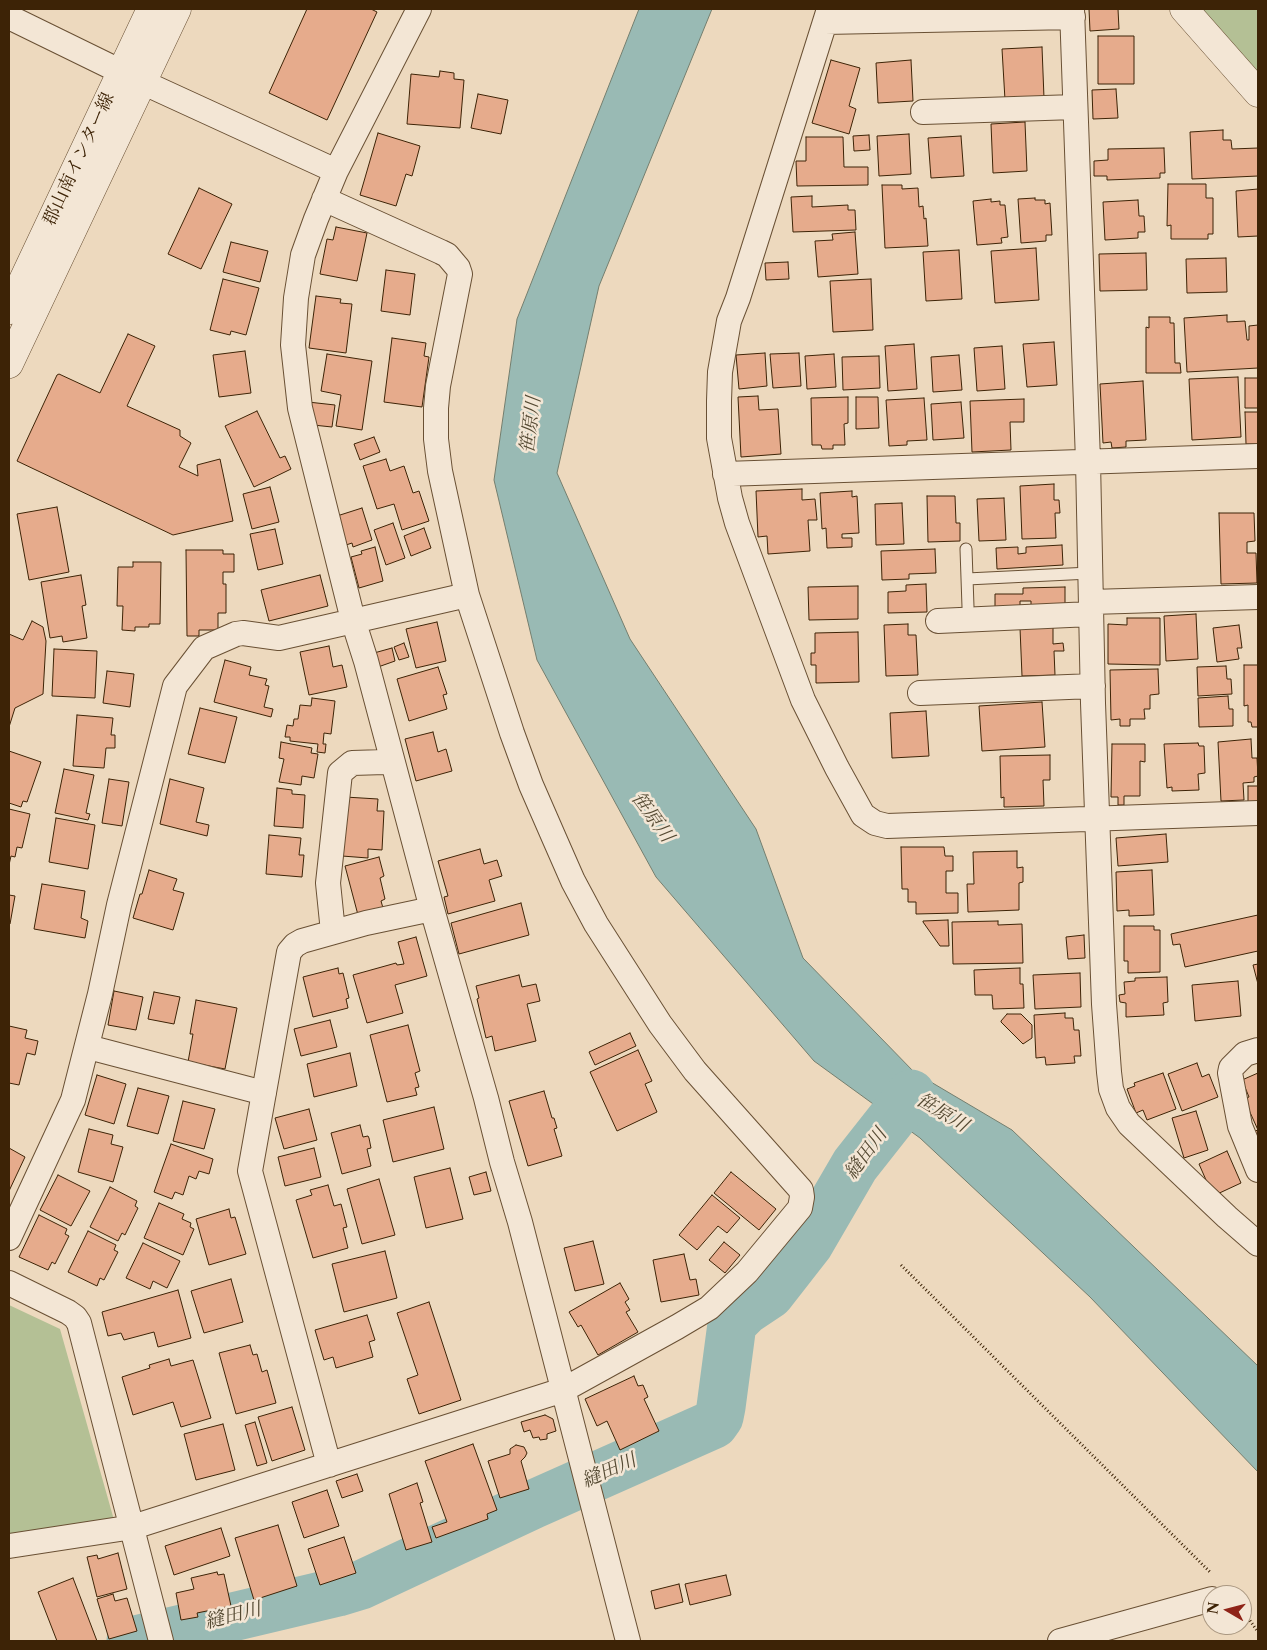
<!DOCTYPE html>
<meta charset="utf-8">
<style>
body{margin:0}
#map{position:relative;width:1267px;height:1650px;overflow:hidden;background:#edd9be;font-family:"Libre Caslon Text",serif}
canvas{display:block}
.frame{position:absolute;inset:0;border:10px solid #3d2306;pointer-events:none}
.north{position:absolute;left:1202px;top:1585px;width:50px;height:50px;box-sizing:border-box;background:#f3e6d5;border:1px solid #aa9882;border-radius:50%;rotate:278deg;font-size:14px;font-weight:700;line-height:20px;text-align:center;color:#3d2306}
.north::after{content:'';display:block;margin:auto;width:18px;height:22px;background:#8f2418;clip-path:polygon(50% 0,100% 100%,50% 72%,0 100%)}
</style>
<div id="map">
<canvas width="1267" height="1650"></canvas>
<div class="frame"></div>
<div class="north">N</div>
</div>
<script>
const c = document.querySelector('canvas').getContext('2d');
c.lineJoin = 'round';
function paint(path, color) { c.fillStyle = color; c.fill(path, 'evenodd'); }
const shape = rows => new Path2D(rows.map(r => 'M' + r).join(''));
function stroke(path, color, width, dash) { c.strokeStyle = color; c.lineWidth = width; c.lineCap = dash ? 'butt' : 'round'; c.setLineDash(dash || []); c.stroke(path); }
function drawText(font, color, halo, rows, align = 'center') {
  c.font = font + ' "Libre Caslon Text","Noto Serif JP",serif'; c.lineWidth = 5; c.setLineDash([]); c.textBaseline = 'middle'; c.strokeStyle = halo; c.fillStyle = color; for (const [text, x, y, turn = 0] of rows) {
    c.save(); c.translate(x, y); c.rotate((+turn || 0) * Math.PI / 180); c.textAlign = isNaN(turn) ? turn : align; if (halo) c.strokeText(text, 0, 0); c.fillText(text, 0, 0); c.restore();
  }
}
paint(shape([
 [1200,9,1258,9,1258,73],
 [9,1305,60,1329,114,1520,9,1544]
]), '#b4c095');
const water = shape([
 [639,9,712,9,599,286,557,473,630,639,756,829,803,958,914,1072,1012,1130,1258,1366,1258,1472,1090,1297,920,1138,814,1061,656,877,537,660,494,480,517,319,639,9]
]);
paint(water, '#99bab4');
stroke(water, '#747e6e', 1);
stroke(shape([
 [131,1641,338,1592,361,1585,534,1504,714,1424,719,1417,721,1407,732,1324,746,1310,770,1294,809,1244,855,1165,911,1094]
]), '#99bab4', 49);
const building = shape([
 [307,9,371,9,377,12,327,120,269,93,307,9],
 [1089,9,1118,9,1119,29,1090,31,1089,9],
 [1098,36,1134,36,1134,84,1098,84,1098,36],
 [1042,47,1044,98,1005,100,1002,49,1042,47],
 [831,60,860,68,849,106,856,109,849,134,812,123,831,60],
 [911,60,913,101,878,103,876,63,911,60],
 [440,71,454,73,454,79,464,80,460,128,407,124,411,74,439,77,440,71],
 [1116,89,1118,118,1093,119,1092,90,1116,89],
 [478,94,508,100,501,134,471,128,478,94],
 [1025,122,1027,171,993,173,991,124,1025,122],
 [1223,130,1223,140,1231,140,1232,149,1258,148,1258,176,1192,179,1190,132,1223,130],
 [378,133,420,146,412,176,406,174,396,206,360,195,378,133],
 [909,134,911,174,879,176,877,136,909,134],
 [869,135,870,150,854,151,853,136,869,135],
 [961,136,964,176,931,178,928,138,961,136],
 [806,137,843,137,844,167,868,167,868,185,797,186,796,161,806,161,806,137],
 [1164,148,1165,173,1160,173,1160,178,1107,180,1107,176,1094,176,1094,161,1108,160,1108,149,1164,148],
 [1168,184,1206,184,1206,198,1213,198,1213,234,1208,234,1208,239,1171,239,1171,225,1167,226,1168,184],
 [882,185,902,185,902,189,918,188,919,207,923,206,924,219,926,218,928,246,885,248,882,185],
 [199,188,232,204,201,269,168,254,199,188],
 [1258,189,1258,236,1238,237,1236,191,1258,189],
 [812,196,812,207,848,205,848,210,855,210,856,230,793,232,791,197,812,196],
 [1035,198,1035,200,1045,200,1045,204,1050,203,1052,235,1046,235,1046,241,1021,243,1018,199,1035,198],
 [991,199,991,202,1000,201,1000,205,1005,205,1008,237,1001,238,1002,243,977,245,973,201,991,199],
 [1138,200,1139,216,1144,216,1145,232,1138,232,1138,238,1105,240,1103,202,1138,200],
 [336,227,367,233,357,281,320,274,327,239,333,240,336,227],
 [855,232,858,274,818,277,815,241,833,240,832,234,855,232],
 [231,242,268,251,260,282,223,272,231,242],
 [1036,248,1039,300,995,303,991,251,1036,248],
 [959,250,962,299,926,301,923,252,959,250],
 [1146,253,1147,290,1100,291,1099,254,1146,253],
 [1226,258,1227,292,1187,293,1186,259,1226,258],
 [788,262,789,279,766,280,765,263,788,262],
 [386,270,415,274,410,315,381,311,386,270],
 [223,279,259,288,246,335,231,331,230,335,210,330,223,279],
 [871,279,873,330,833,332,830,281,871,279],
 [316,296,341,299,340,303,352,304,346,353,309,348,316,296],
 [1227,315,1227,322,1245,321,1247,340,1249,340,1249,326,1258,325,1258,368,1187,372,1184,318,1227,315],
 [1149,317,1170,317,1170,323,1174,323,1175,363,1180,363,1181,373,1146,373,1146,327,1149,328,1149,317],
 [128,334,155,346,127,406,180,430,180,436,191,443,179,467,198,476,197,465,220,459,233,521,173,535,17,461,57,375,59,374,100,393,128,334],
 [392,338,426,343,424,356,429,357,422,407,384,402,392,338],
 [1054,342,1057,385,1027,387,1023,344,1054,342],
 [914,344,917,389,888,391,885,346,914,344],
 [1002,346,1005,389,977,391,974,348,1002,346],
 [245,351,251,393,219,397,213,355,245,351],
 [765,353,767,386,739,389,736,355,765,353],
 [799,353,801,386,773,388,770,354,799,353],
 [327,354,372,361,362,430,336,426,341,395,321,391,327,354],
 [834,354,836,387,807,389,805,356,834,354],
 [959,355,962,390,933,392,931,357,959,355],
 [879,356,880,388,843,390,842,357,879,356],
 [1238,377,1241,437,1192,440,1189,379,1238,377],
 [1245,378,1258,378,1258,408,1245,408,1245,378],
 [1143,381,1146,440,1126,441,1126,447,1112,448,1111,442,1103,443,1100,384,1143,381],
 [758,396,759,410,778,409,781,454,741,457,738,397,758,396],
 [848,397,848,423,844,424,845,445,833,445,833,449,822,449,821,445,812,445,811,398,848,397],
 [856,397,878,397,879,428,856,429,856,397],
 [924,398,927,440,907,441,907,445,889,446,886,400,924,398],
 [1024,399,1024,422,1010,422,1011,450,972,452,970,401,1024,399],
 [308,402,335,405,332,427,313,425,308,402],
 [961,402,964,438,933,440,931,404,961,402],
 [257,411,280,458,285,456,291,469,254,487,225,426,257,411],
 [1245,412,1258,412,1258,444,1246,444,1245,412],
 [374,437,380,452,360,460,354,444,374,437],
 [386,459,390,471,404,466,413,493,419,491,429,521,402,530,394,504,377,509,363,466,386,459],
 [1054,484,1054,500,1059,500,1060,513,1055,513,1056,538,1022,539,1020,486,1054,484],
 [270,487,279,522,252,529,243,494,270,487],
 [802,489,802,500,815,499,817,520,808,520,810,551,768,554,767,536,758,537,756,491,802,489],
 [852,491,852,497,857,496,859,533,842,534,842,538,852,538,852,547,827,548,826,528,822,529,820,493,852,491],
 [927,496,955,496,956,523,960,523,960,541,928,542,927,496],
 [1004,498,1006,540,979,541,977,499,1004,498],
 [902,503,904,544,876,545,875,504,902,503],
 [57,507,69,572,29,580,17,514,57,507],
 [362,508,372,540,353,547,352,543,346,545,337,516,362,508],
 [1219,513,1254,513,1255,541,1247,542,1247,553,1256,553,1257,583,1221,584,1219,513],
 [393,523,405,558,386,565,374,530,393,523],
 [424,528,431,548,411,556,404,536,424,528],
 [275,529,283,564,258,570,250,534,275,529],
 [1062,545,1063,565,997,569,996,548,1018,547,1018,554,1026,553,1026,547,1062,545],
 [375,547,383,581,359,588,351,557,362,554,361,551,375,547],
 [935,549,936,573,909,574,909,579,882,580,881,551,935,549],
 [186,550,223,550,223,554,234,554,234,572,223,572,223,584,226,584,226,613,218,613,218,630,199,630,199,636,187,636,186,550],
 [133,562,161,562,160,624,149,624,149,627,135,627,135,631,122,630,123,606,117,606,118,567,133,567,133,562],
 [81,575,86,605,82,606,87,638,63,642,62,636,50,638,41,582,81,575],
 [320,575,328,606,269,621,261,590,320,575],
 [926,584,927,612,888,613,888,592,906,591,906,585,926,584],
 [858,586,858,619,809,620,808,587,858,586],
 [1065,587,1065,610,1031,610,1031,601,1020,601,1020,608,995,609,995,594,1023,594,1023,588,1065,587],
 [1196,614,1198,659,1166,661,1164,616,1196,614],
 [1127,618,1160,618,1160,665,1108,664,1108,624,1127,625,1127,618],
 [32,621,43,627,46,641,43,694,15,708,9,727,9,634,23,640,32,621],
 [437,622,446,661,416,668,406,629,437,622],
 [908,624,908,635,916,635,918,675,886,676,884,625,908,624],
 [1239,625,1242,648,1237,648,1239,659,1217,662,1213,628,1239,625],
 [1053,627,1053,644,1063,643,1064,651,1054,651,1055,675,1022,676,1020,628,1053,627],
 [858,632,859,682,816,683,816,665,811,665,811,653,815,653,815,633,858,632],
 [404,643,409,657,399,660,394,647,404,643],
 [329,646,333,667,342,665,347,687,309,695,300,652,329,646],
 [392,648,395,661,378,667,374,653,392,648],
 [54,649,97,651,95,698,52,696,54,649],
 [225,660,251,667,249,675,267,679,265,685,269,686,264,707,273,709,271,717,214,702,225,660],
 [1244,665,1258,665,1258,727,1252,727,1251,722,1248,722,1248,705,1244,706,1244,665],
 [1226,666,1227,679,1231,679,1232,694,1198,696,1197,667,1226,666],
 [438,667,447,694,443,695,447,709,409,721,397,679,438,667],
 [1158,669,1159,694,1150,695,1150,709,1144,709,1145,719,1130,719,1130,726,1120,726,1120,719,1111,720,1110,670,1158,669],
 [107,671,134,674,130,707,103,703,107,671],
 [1228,696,1229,709,1233,709,1233,726,1199,727,1198,698,1228,696],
 [312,698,335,701,331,734,324,733,323,744,326,744,325,753,317,752,318,744,290,741,290,737,285,737,287,725,293,726,294,719,298,719,300,705,311,706,312,698],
 [1042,702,1045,747,982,751,979,706,1042,702],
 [200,708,237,717,225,763,188,754,200,708],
 [926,711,929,756,892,758,890,713,926,711],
 [77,715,113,718,111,735,115,735,115,748,106,748,104,768,73,766,77,715],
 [433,732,438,752,446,749,452,771,416,781,405,739,433,732],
 [1251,739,1252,758,1257,758,1258,776,1254,777,1254,782,1243,783,1244,800,1221,801,1218,742,1251,739],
 [281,742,312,748,311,753,318,754,314,778,302,776,301,785,279,782,284,759,279,758,281,742],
 [1198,743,1199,746,1204,746,1205,773,1198,774,1199,790,1172,791,1172,787,1167,788,1164,744,1198,743],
 [1112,744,1145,744,1145,762,1140,761,1140,796,1124,796,1124,805,1118,805,1118,797,1111,797,1112,744],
 [9,751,41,762,27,802,23,801,21,807,9,803,9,751],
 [1050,755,1050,780,1043,780,1044,806,1004,807,1004,797,1001,798,1000,756,1050,755],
 [64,769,94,775,86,813,90,814,88,820,55,813,64,769],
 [109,779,129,782,122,826,102,823,109,779],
 [170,779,204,788,196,822,209,825,207,836,160,824,170,779],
 [1248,786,1258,786,1258,802,1248,802,1248,786],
 [277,788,292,790,292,794,305,795,303,828,274,826,277,788],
 [345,797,378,799,377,811,384,811,382,850,368,849,368,858,342,856,345,797],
 [9,809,30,814,22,848,17,847,15,857,11,856,9,865,9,809],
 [56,818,95,825,88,869,49,862,56,818],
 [1166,834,1168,862,1118,866,1116,838,1166,834],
 [269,835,301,838,299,855,304,855,302,877,266,874,269,835],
 [901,847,944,847,945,856,953,856,953,871,946,871,946,893,958,893,958,913,916,914,916,902,908,902,908,889,902,889,901,847],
 [480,849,484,864,497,860,502,876,489,880,495,901,448,914,444,897,448,896,438,861,480,849],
 [1017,851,1017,868,1023,867,1023,882,1019,883,1019,910,968,912,967,884,974,884,973,852,1017,851],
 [379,857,384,876,380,878,385,899,381,901,383,908,358,915,345,866,379,857],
 [149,870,177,879,173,890,184,893,173,930,133,918,140,894,142,894,149,870],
 [1152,870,1154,915,1129,916,1129,910,1117,911,1116,872,1152,870],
 [42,884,85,891,81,918,88,921,85,938,34,929,42,884],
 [9,895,15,896,10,924,9,924,9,895],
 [521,903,529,935,459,954,451,923,521,903],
 [1258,915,1258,951,1185,967,1180,944,1173,945,1171,934,1258,915],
 [948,920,949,946,940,946,923,922,923,921,948,920],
 [998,921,998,925,1022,924,1023,963,953,964,952,922,998,921],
 [1124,926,1154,926,1154,930,1160,930,1160,972,1128,973,1128,961,1124,961,1124,926],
 [1084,935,1085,958,1068,959,1066,937,1084,935],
 [416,937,427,976,395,985,403,1013,367,1023,353,975,396,963,397,965,404,964,398,942,416,937],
 [1258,964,1258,984,1253,965,1258,964],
 [338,968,339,974,343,973,349,998,346,999,348,1008,313,1017,303,977,338,968],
 [1020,968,1020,984,1023,984,1024,1008,993,1009,992,995,975,995,974,970,1020,968],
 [1080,973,1081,1007,1035,1009,1033,975,1080,973],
 [519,975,522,987,536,984,540,1001,527,1004,536,1041,495,1051,492,1036,486,1038,477,999,479,998,476,986,519,975],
 [1167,977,1168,1002,1163,1003,1164,1015,1126,1017,1126,1003,1120,1002,1119,995,1125,994,1124,982,1135,981,1135,978,1167,977],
 [1238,981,1241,1016,1195,1021,1192,985,1238,981],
 [114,991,143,997,136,1030,108,1025,114,991],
 [154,992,180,997,174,1024,148,1019,154,992],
 [196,1000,237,1008,225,1069,188,1062,193,1034,190,1034,196,1000],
 [1065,1013,1065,1018,1073,1018,1074,1030,1079,1030,1081,1056,1074,1056,1075,1063,1046,1065,1045,1057,1036,1058,1034,1015,1065,1013],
 [1007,1014,1021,1014,1032,1025,1032,1038,1023,1044,1001,1022,1001,1021,1007,1014],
 [330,1020,337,1047,301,1056,294,1029,330,1020],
 [408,1025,420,1071,415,1073,419,1087,415,1088,417,1095,387,1102,370,1035,408,1025],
 [9,1026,27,1030,25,1038,38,1041,35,1055,27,1053,19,1085,9,1083,9,1026],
 [630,1033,636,1046,595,1065,589,1052,630,1033],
 [638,1050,652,1081,645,1084,657,1112,617,1131,590,1072,638,1050],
 [350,1053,357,1086,314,1097,307,1064,350,1053],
 [1197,1063,1202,1077,1209,1074,1218,1097,1182,1111,1168,1074,1197,1063],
 [1163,1073,1176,1109,1147,1120,1143,1110,1136,1113,1127,1089,1135,1086,1134,1083,1163,1073],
 [1258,1073,1258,1139,1255,1131,1258,1130,1244,1099,1249,1097,1242,1080,1258,1073],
 [97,1075,126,1084,114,1124,85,1115,97,1075],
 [138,1088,169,1096,158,1134,127,1126,138,1088],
 [544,1091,552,1118,554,1118,557,1128,554,1129,562,1156,528,1166,509,1101,544,1091],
 [183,1101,215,1109,204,1149,173,1141,183,1101],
 [434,1107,444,1149,393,1162,383,1120,434,1107],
 [309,1109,317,1140,284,1149,275,1118,309,1109],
 [1196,1111,1208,1150,1184,1158,1172,1118,1196,1111],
 [360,1125,363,1137,368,1136,369,1138,371,1148,367,1149,371,1166,342,1174,331,1133,360,1125],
 [89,1129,113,1135,111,1144,123,1147,113,1182,78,1172,89,1129],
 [171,1144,213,1159,209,1174,199,1171,196,1179,189,1176,183,1195,175,1192,172,1199,154,1192,171,1144],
 [9,1148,25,1157,9,1191,9,1148],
 [314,1148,321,1177,285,1186,278,1157,314,1148],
 [1227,1151,1241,1183,1213,1196,1199,1164,1227,1151],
 [450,1168,463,1219,426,1228,414,1177,450,1168],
 [486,1172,491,1191,474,1195,469,1177,486,1172],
 [731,1172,776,1209,759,1230,714,1193,731,1172],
 [58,1175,90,1191,71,1226,40,1210,58,1175],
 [379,1179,395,1235,362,1244,347,1189,379,1179],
 [328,1185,334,1206,341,1204,347,1227,343,1228,348,1248,313,1258,296,1200,312,1195,310,1190,328,1185],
 [110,1187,137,1201,135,1206,138,1208,125,1235,122,1233,118,1241,90,1227,110,1187],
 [712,1195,740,1218,727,1233,718,1226,697,1250,679,1235,712,1195],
 [159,1203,184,1214,182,1219,191,1223,190,1227,194,1229,183,1255,144,1238,159,1203],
 [229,1209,231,1218,235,1217,246,1254,209,1265,196,1219,229,1209],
 [39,1215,67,1229,65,1234,69,1236,55,1264,52,1262,48,1270,19,1257,39,1215],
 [88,1231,116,1245,114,1250,118,1252,104,1280,100,1278,97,1286,68,1272,88,1231],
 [593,1241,604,1284,575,1291,564,1248,593,1241],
 [724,1242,740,1255,725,1273,709,1260,724,1242],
 [143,1243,180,1261,167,1288,153,1281,150,1289,126,1278,143,1243],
 [385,1251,397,1298,344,1312,332,1264,385,1251],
 [684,1254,690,1280,696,1279,699,1295,661,1302,653,1260,684,1254],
 [231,1279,243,1322,204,1333,191,1291,231,1279],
 [620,1283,629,1299,625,1302,630,1310,626,1312,638,1332,598,1355,581,1325,578,1327,569,1312,620,1283],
 [178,1290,191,1338,158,1347,154,1332,124,1340,121,1333,108,1336,102,1312,178,1290],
 [429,1302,461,1400,419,1414,407,1379,418,1375,397,1313,429,1302],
 [367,1315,375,1340,369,1342,373,1357,336,1368,333,1357,324,1360,315,1330,367,1315],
 [250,1345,253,1355,257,1354,262,1372,267,1370,276,1403,236,1414,219,1353,250,1345],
 [169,1359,171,1366,193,1360,211,1418,181,1427,173,1402,133,1415,122,1377,150,1368,149,1365,169,1359],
 [634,1376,638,1386,643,1385,648,1397,644,1399,659,1431,620,1450,607,1421,597,1426,585,1399,634,1376],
 [292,1407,305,1450,272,1461,258,1417,292,1407],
 [545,1415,553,1419,556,1431,547,1434,547,1439,540,1440,539,1437,533,1438,530,1430,524,1432,521,1422,545,1415],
 [255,1422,267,1463,257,1466,245,1425,255,1422],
 [223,1424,235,1470,196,1480,184,1434,223,1424],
 [473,1444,497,1510,487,1514,488,1519,436,1538,432,1527,447,1522,425,1461,473,1444],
 [516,1445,524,1447,527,1453,525,1457,521,1461,529,1489,500,1498,488,1461,510,1454,510,1449,516,1445],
 [357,1474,363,1491,342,1498,336,1481,357,1474],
 [417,1483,423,1502,420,1503,432,1542,406,1550,389,1494,417,1483],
 [327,1490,339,1526,304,1538,292,1502,327,1490],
 [278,1525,297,1586,254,1600,235,1538,278,1525],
 [221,1528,230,1556,174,1575,165,1546,221,1528],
 [344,1537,356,1573,320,1585,308,1549,344,1537],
 [118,1553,127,1589,97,1597,87,1557,97,1555,98,1559,118,1553],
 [217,1572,218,1575,224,1574,231,1606,197,1613,198,1617,181,1620,176,1593,194,1589,191,1578,217,1572],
 [726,1575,731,1595,690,1605,685,1584,726,1575],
 [73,1578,97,1641,57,1641,38,1592,73,1578],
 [679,1584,683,1602,655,1609,651,1591,679,1584],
 [113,1594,115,1601,127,1598,137,1631,109,1639,97,1599,113,1594]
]);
paint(building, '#e6ab8c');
stroke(building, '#3d2306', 1);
const service = shape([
 [966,549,968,607],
 [967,579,1090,573]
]);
const minor = shape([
 [419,9,336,171,316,219,303,255,296,298,293,345,300,408,353,620,366,661,432,909,486,1098,502,1162,520,1222,628,1641],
 [829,9,738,298,729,321,720,372,719,401,719,438,730,498,737,523,803,700,837,768,863,815,875,823,887,826,1258,813],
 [1072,9,1088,461,1093,703,1104,1004,1109,1072,1111,1089,1118,1108,1129,1124,1227,1217,1258,1244],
 [9,17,142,82,336,171],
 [825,22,1073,17],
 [923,112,1075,107],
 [725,474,1258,456],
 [1091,602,1258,597],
 [938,621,1091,614],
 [920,693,1093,686],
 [333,932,328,883,340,773,352,763,385,762,392,760],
 [88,1047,264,1093],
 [1258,1050,1245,1054,1231,1068,1230,1073,1240,1126,1258,1170],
 [9,1238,73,1100,100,994,119,905,175,686,204,648,236,634,243,633,279,638,467,595],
 [9,1283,68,1312,75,1317,79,1323,161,1641],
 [329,1465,250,1171,289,952,295,945,302,941,366,923,432,909],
 [9,1546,133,1527,563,1390,677,1327,709,1308,747,1272,800,1208,802,1197,801,1190,695,1071,660,1024,596,924,573,881,555,840,531,785,512,733,467,595,440,471,436,439,436,408,438,386,460,274,458,268,447,255,441,252,324,199],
 [1060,1641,1212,1599]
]);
const tertiary = shape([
 [1184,9,1258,93],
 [9,310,151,9],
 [9,364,177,9]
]);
stroke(service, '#695034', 13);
stroke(minor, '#695034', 26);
stroke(tertiary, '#695034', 29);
stroke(shape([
 [901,1265,1211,1573],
 [1242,1609,1258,1632]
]), '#3d2306', 3, [1, 2.5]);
stroke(service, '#f3e6d5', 11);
stroke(minor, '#f3e6d5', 24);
stroke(tertiary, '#f3e6d5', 28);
drawText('18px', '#3d2306', '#f3e6d5', [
 ["郡山南インター線",79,159,-65]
]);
drawText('italic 19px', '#544932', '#f3e6d5', [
 ["笹原川",531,425,-83],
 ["笹原川",652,817,54],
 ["笹原川",942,1113,31],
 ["縫田川",866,1154,-54],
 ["縫田川",609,1471,-24],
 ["縫田川",233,1616,-14]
]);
</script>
